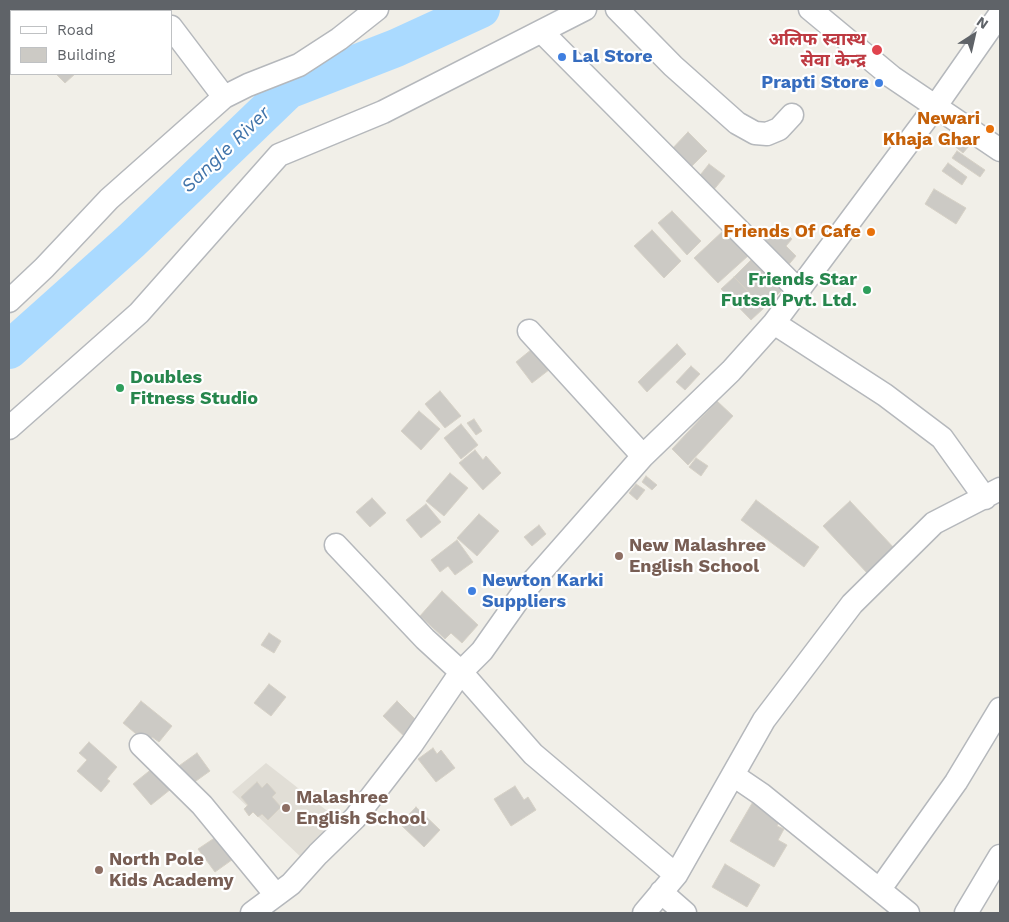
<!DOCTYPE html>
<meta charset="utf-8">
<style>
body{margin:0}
#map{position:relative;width:1009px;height:922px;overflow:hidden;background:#f1efe8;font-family:"Work Sans",sans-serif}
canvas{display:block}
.frame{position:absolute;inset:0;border:10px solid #5f6368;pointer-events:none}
.legend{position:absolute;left:10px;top:10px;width:162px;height:65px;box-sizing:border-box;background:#fff;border:1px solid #bfc1c3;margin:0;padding:6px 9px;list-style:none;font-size:15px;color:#5f6368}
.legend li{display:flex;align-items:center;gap:10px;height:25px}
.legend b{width:25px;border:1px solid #bfc1c3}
.north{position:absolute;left:949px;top:10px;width:50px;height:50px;-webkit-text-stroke:4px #fff;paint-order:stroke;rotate:35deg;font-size:14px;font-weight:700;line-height:20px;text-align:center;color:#5f6368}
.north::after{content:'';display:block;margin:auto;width:18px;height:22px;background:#5f6368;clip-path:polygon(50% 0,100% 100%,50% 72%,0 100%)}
</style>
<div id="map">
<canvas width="1009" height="922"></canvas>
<div class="frame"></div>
<ul class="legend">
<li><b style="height:6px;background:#fff"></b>Road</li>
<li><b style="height:14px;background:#cccac5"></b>Building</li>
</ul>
<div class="north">N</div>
</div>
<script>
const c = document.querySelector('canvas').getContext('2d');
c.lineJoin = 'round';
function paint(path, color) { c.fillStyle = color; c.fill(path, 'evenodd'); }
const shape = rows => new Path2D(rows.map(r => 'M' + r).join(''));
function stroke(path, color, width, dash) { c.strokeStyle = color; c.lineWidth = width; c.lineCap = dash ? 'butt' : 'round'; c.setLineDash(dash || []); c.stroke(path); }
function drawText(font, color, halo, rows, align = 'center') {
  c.font = font + ' "Work Sans","Noto Sans Devanagari",sans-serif'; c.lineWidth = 4.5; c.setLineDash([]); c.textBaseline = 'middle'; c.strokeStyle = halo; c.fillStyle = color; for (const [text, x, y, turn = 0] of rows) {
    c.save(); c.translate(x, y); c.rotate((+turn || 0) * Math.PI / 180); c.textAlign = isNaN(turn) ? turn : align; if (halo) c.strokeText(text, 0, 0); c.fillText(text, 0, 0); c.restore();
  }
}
paint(shape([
 [266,763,344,824,304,860,232,792]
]), '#e1ded6');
stroke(shape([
 [9,350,131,241,288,90,396,48,481,9]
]), '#aadaff', 38);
const building = shape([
 [56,74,75,74,65,83,56,74],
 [953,131,969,146,963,153,946,139,953,131],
 [688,132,707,151,689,169,670,151,688,132],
 [957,151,985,170,980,177,952,158,957,151],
 [948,163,967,177,962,185,942,171,948,163],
 [709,164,725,176,712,192,697,179,709,164],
 [934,189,966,208,956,224,925,204,934,189],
 [672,211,701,241,687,255,658,223,672,211],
 [778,226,792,239,786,246,796,256,785,269,759,246,778,226],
 [652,230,681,261,664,278,634,246,652,230],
 [724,230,748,256,718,283,694,258,724,230],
 [756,255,786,286,764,308,734,277,756,255],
 [734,277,764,308,751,320,721,289,734,277],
 [677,344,686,354,647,392,638,382,677,344],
 [537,345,554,366,532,383,516,362,537,345],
 [691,366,700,374,685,390,676,382,691,366],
 [440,391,461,416,445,428,425,404,440,391],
 [717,401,733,416,688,465,672,449,717,401],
 [419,411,440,429,421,450,401,431,419,411],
 [474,419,482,431,476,435,467,423,474,419],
 [461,424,478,445,461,459,444,438,461,424],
 [475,450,483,460,486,456,501,473,483,490,459,463,475,450],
 [696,458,708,466,701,476,689,467,696,458],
 [450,473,468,488,444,516,426,501,450,473],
 [646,476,657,485,652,490,642,482,646,476],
 [636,484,645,490,637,500,629,493,636,484],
 [372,498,386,513,370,527,356,512,372,498],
 [756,500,819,547,804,567,741,520,756,500],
 [850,501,895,549,868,574,823,526,850,501],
 [426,504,441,522,421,538,406,520,426,504],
 [479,514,499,531,477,556,457,538,479,514],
 [539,525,546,534,532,546,524,537,539,525],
 [457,540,473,562,455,575,448,566,440,572,431,560,457,540],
 [442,591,478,625,462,643,451,633,445,639,420,616,442,591],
 [269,633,281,641,274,653,261,645,269,633],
 [269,684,286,697,271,716,254,703,269,684],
 [141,701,172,726,159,742,152,737,147,743,123,723,141,701],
 [397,701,422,726,408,740,383,716,397,701],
 [89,742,117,767,107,779,110,781,101,792,77,771,87,760,79,753,89,742],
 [433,748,437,754,441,750,455,768,436,782,418,759,433,748],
 [197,753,210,771,189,786,176,768,197,753],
 [153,768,171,789,151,805,133,784,153,768],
 [257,782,262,788,267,783,276,793,272,797,281,807,268,820,262,814,258,817,253,812,249,816,244,809,248,805,241,797,257,782],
 [515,786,524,800,528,797,536,810,511,826,494,799,515,786],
 [754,800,782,817,777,826,784,829,778,840,787,845,774,867,730,841,754,800],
 [416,807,440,830,424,847,400,824,416,807],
 [219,835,236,857,215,872,198,849,219,835],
 [725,864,760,885,747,907,712,887,725,864]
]);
paint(building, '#cccac5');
stroke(building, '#d6d1c6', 1);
const street = shape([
 [157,9,159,11],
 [617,9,673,66,737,123,755,133,767,134,779,129,792,115],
 [810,9,892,77,1000,150],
 [171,27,224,97,248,85,299,65,339,39,377,9],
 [542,32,799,291],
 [9,301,44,268,109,199,224,97],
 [774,323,885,395,942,438,985,498],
 [529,331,643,456],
 [9,428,139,313,279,155,383,112,585,9],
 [336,545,425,639,461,672,533,754,676,875],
 [141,745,202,805,276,895],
 [733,775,761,794,908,913],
 [880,889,956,782,1000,709],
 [661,892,685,913],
 [252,913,291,884,318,854,355,818,412,744,461,672,482,651,525,590,643,456,731,371,774,323,935,107,1000,14],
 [644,913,676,875,764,720,852,604,934,523,1000,489],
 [966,913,1000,856]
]);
stroke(street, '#b5b8bc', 25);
stroke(street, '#fff', 22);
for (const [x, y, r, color] of [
 [877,50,6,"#e0444e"],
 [562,57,5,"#3f7fe0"],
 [879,83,5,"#3f7fe0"],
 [990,129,5,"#e8710a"],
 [871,232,5,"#e8710a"],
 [867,290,5,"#2e9e5b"],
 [120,388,5,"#2e9e5b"],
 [619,556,5,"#8d6e63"],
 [472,591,5,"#3f7fe0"],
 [286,808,5,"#8d6e63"],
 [99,870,5,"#8d6e63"]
]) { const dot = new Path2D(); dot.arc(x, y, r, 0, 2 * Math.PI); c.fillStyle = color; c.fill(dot); stroke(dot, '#fff', 2); }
drawText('bold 18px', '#be3a42', '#fff', [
 ["अलिफ स्वास्थ",866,40],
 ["सेवा केन्द्र",866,61]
], 'right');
drawText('bold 18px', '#366cbe', '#fff', [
 ["Lal Store",572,57],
 ["Prapti Store",869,83,"right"],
 ["Newton Karki",482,581],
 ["Suppliers",482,602]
], 'left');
drawText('bold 18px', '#c56008', '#fff', [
 ["Newari",980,119],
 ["Khaja Ghar",980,140],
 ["Friends Of Cafe",861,232]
], 'right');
drawText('bold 18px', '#27864d', '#fff', [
 ["Friends Star",857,280],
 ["Futsal Pvt. Ltd.",857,301],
 ["Doubles",130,378,"left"],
 ["Fitness Studio",130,399,"left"]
], 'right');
drawText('bold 18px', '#785e54', '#fff', [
 ["New Malashree",629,546],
 ["English School",629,567],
 ["Malashree",296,798],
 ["English School",296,819],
 ["North Pole",109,860],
 ["Kids Academy",109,881]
], 'left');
drawText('italic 19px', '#4174aa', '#fff', [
 ["Sangle River",226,150,-44]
]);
</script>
